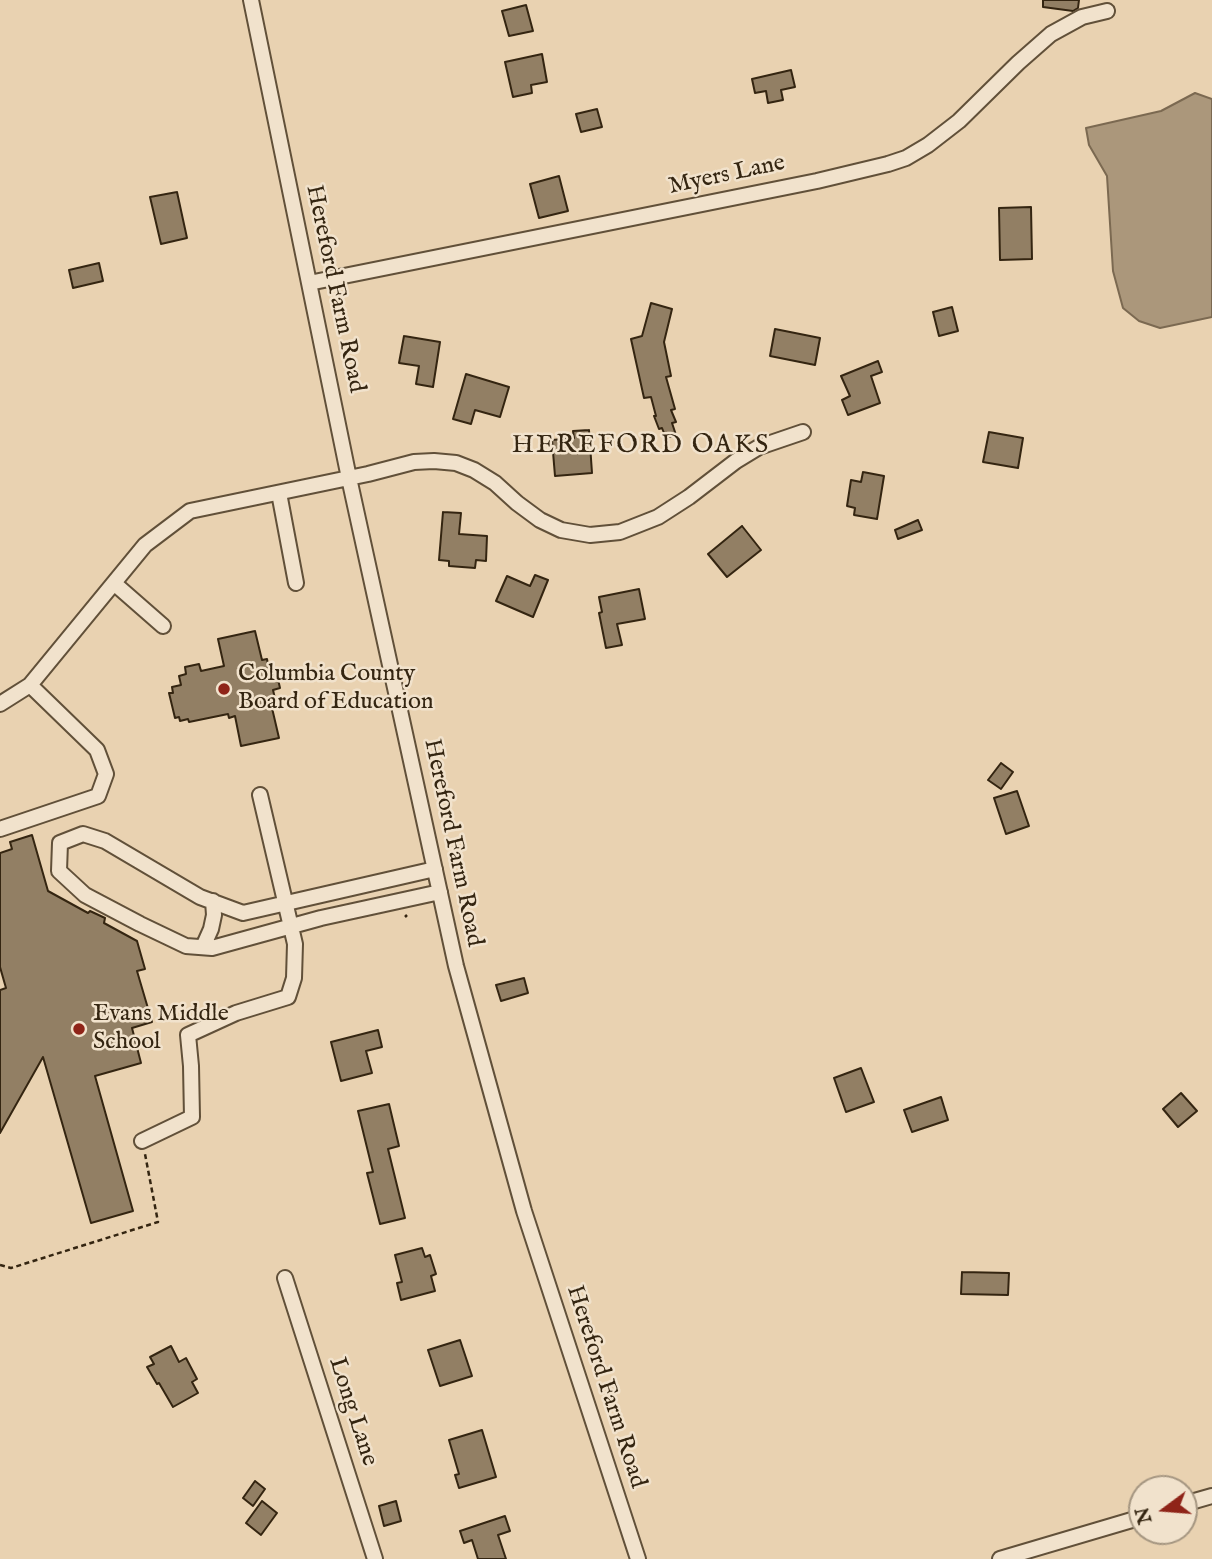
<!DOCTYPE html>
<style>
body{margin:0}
#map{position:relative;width:1212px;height:1559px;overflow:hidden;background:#e9d2b1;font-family:"IM FELL English",serif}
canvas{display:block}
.north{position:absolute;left:1128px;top:1475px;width:70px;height:70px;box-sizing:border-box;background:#f1e2cc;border:2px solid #a59681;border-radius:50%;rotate:254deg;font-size:19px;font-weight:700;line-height:28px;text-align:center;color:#342511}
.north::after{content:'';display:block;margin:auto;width:24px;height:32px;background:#8f2418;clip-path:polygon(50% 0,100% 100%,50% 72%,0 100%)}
</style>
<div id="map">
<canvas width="1212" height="1559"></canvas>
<div class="north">N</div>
</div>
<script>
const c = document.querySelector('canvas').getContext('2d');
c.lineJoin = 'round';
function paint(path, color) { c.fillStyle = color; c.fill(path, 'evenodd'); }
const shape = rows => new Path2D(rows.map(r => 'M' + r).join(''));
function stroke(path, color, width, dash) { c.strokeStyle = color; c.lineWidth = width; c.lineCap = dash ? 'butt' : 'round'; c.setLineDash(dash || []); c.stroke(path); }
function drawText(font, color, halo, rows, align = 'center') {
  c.font = font + ' "IM FELL English",serif'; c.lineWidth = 5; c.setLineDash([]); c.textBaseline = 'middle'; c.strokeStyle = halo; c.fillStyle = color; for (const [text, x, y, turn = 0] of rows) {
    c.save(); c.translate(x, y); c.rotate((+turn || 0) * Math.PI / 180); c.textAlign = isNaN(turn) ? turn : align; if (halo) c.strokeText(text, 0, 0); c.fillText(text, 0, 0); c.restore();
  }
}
const water = shape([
 [1195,93,1212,99,1212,317,1160,328,1139,321,1123,308,1113,271,1107,176,1089,145,1086,128,1161,111,1195,93]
]);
paint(water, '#ab977b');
stroke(water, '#7b6951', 2);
const building = shape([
 [1043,0,1079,0,1078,8,1073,11,1043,7,1043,0],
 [526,5,533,31,509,36,502,11,526,5],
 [542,54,547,82,531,85,532,93,513,97,505,62,542,54],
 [791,70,795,87,781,90,783,100,768,103,766,91,755,93,752,79,791,70],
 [597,109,602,127,581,132,576,114,597,109],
 [559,176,568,211,539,218,530,184,559,176],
 [177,192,187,238,161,244,150,197,177,192],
 [1031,207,1032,259,1000,260,999,208,1031,207],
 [99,263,103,281,73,288,69,270,99,263],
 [651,303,672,309,664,342,671,376,666,377,675,409,671,410,676,422,672,423,676,435,666,438,662,428,659,429,654,416,656,416,651,397,644,398,631,339,642,336,651,303],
 [952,307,958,331,939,336,933,312,952,307],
 [775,329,820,338,815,365,770,356,775,329],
 [404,336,440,342,433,387,416,384,419,366,399,363,404,336],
 [878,361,882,372,871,376,880,403,848,415,842,400,850,396,841,376,878,361],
 [466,374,509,387,500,417,475,410,471,424,453,419,466,374],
 [589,430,592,473,555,476,552,440,574,438,573,431,589,430],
 [989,432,1023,438,1018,468,983,462,989,432],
 [863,472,884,476,877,519,854,515,855,508,847,506,851,480,861,482,863,472],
 [443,512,461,513,459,534,487,536,486,561,476,560,475,568,449,566,449,561,439,560,443,512],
 [918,520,922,530,898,539,895,530,918,520],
 [742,526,761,550,727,577,708,554,742,526],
 [535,575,548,580,533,617,496,601,507,576,530,586,535,575],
 [639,589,645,619,617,624,622,645,606,648,599,613,602,612,599,597,639,589],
 [255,631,262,660,267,659,270,676,277,675,280,688,273,690,277,707,272,708,279,738,241,746,235,716,229,718,228,714,189,722,188,719,180,721,179,717,175,718,169,693,173,693,172,687,181,685,179,676,186,674,185,667,199,664,201,671,224,666,218,639,255,631],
 [1001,763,1013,772,1001,789,988,780,1001,763],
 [1017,791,1029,826,1006,834,994,798,1017,791],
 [32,835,48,891,88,913,90,911,105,918,104,923,137,941,145,969,137,971,152,1022,132,1028,141,1063,95,1076,133,1211,91,1223,43,1057,0,1133,0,990,6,988,0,967,0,853,12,849,10,842,32,835],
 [524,978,528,993,501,1001,496,985,524,978],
 [378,1030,382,1047,366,1051,372,1073,341,1081,331,1042,378,1030],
 [861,1068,874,1102,846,1112,834,1078,861,1068],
 [1181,1093,1197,1111,1178,1127,1163,1109,1181,1093],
 [941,1097,948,1120,912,1132,904,1110,941,1097],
 [389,1104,399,1146,388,1149,405,1218,380,1224,367,1173,373,1172,358,1111,389,1104],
 [422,1248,425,1257,430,1255,436,1274,431,1276,435,1291,401,1300,397,1283,402,1282,395,1255,422,1248],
 [962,1272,1009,1273,1008,1295,961,1294,962,1272],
 [460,1340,472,1376,440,1386,428,1350,460,1340],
 [171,1346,179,1362,186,1358,197,1379,192,1382,198,1393,173,1407,159,1383,157,1384,147,1367,154,1364,150,1357,171,1346],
 [482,1430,496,1477,459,1488,455,1475,459,1474,449,1440,482,1430],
 [255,1481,265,1489,253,1506,243,1498,255,1481],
 [262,1501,277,1513,261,1535,246,1523,262,1501],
 [396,1501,401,1521,384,1526,379,1506,396,1501],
 [505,1516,510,1531,498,1535,506,1559,478,1559,472,1540,464,1543,460,1531,505,1516]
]);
paint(building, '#927f64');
stroke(building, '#342511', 2);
const minor = shape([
 [251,0,349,478,456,966,524,1211,638,1559],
 [309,283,817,181,888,164,906,158,928,145,959,121,1018,63,1051,34,1082,17,1107,11],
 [279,493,296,583],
 [115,584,163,626],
 [0,704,30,685,145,545,190,511,368,474,414,462,434,461,456,463,474,470,495,483,517,503,540,520,561,530,590,535,620,532,658,517,689,497,736,461,759,447,803,432],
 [0,829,98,796,106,774,97,750,30,685],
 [435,869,243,913,200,897,105,841,83,834,60,843,59,871,85,895,140,924,186,946,212,948,321,918,440,892],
 [203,947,211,929,214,915,213,901],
 [142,1141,192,1117,191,1066,188,1035,236,1013,288,997,294,978,295,944,260,795],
 [285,1278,375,1559],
 [1184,1504,1212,1496],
 [1000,1559,1142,1517]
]);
stroke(minor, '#615039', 18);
stroke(shape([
 [405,917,407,915],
 [0,1265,11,1268,158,1222,145,1154]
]), '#342511', 2.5, [5, 3.5]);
stroke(minor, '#f1e2cc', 14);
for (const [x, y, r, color] of [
 [224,689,7,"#8f2418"],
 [79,1029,7,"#8f2418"]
]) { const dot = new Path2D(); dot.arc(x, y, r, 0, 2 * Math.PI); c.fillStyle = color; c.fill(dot); stroke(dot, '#f1e2cc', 2.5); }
drawText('24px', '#342511', '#f1e2cc', [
 ["Myers Lane",727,176,-12],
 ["Hereford Farm Road",334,289,78],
 ["Hereford Farm Road",452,843,78],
 ["Hereford Farm Road",605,1387,72],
 ["Long Lane",352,1412,72]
]);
drawText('24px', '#342511', '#f1e2cc', [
 ["Columbia County",238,675],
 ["Board of Education",238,703],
 ["Evans Middle",93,1015],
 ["School",93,1043]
], 'left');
c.letterSpacing = '2px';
drawText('26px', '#342511', '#f1e2cc', [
 ["HEREFORD OAKS",641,447]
]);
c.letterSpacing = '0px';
</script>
